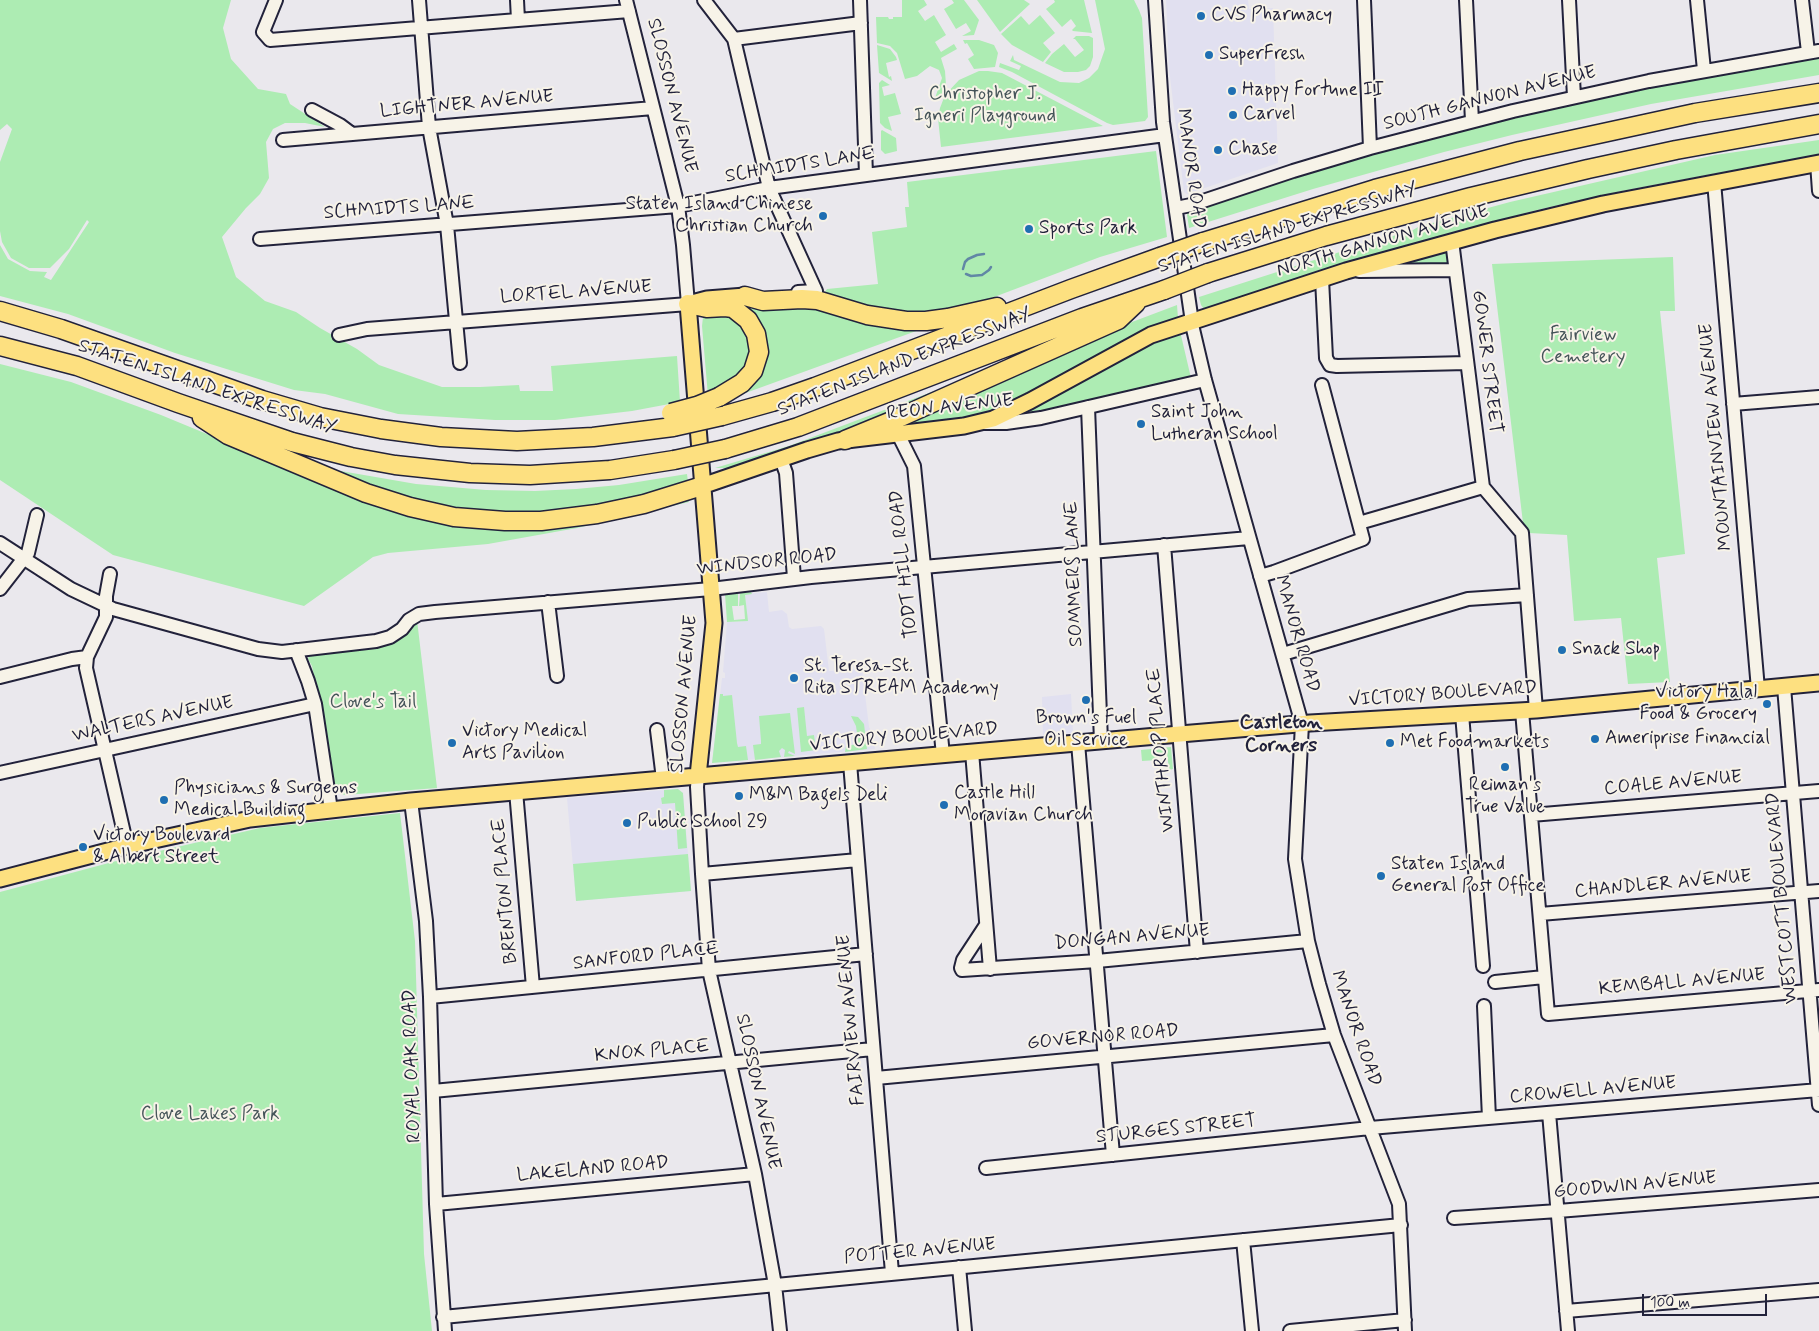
<!DOCTYPE html>
<style>
body{margin:0}
#map{position:relative;width:1819px;height:1331px;overflow:hidden;background:#eae8ed;font-family:Mynerve,sans-serif}
canvas{display:block}
.scale{position:absolute;left:1642px;top:1294px;width:125px;height:22px;box-sizing:border-box;border:2px solid #22223b;border-top:0;padding-left:6px;font-size:15px;line-height:18px;white-space:nowrap;color:#22223b;-webkit-text-stroke:4px #f7f3e8;paint-order:stroke}
</style>
<div id="map">
<canvas width="1819" height="1331"></canvas>
<div class="scale">100 m</div>
</div>
<script>
const c = document.querySelector('canvas').getContext('2d');
c.lineJoin = 'round';
function paint(path, color) { c.fillStyle = color; c.fill(path, 'evenodd'); }
const shape = rows => new Path2D(rows.map(r => 'M' + r).join(''));
function stroke(path, color, width, dash) { c.strokeStyle = color; c.lineWidth = width; c.lineCap = dash ? 'butt' : 'round'; c.setLineDash(dash || []); c.stroke(path); }
function drawText(font, color, halo, rows, align = 'center') {
  c.font = font + ' Mynerve,sans-serif'; c.lineWidth = 4; c.setLineDash([]); c.textBaseline = 'middle'; c.strokeStyle = halo; c.fillStyle = color; for (const [text, x, y, turn = 0] of rows) {
    c.save(); c.translate(x, y); c.rotate((+turn || 0) * Math.PI / 180); c.textAlign = isNaN(turn) ? turn : align; if (halo) c.strokeText(text, 0, 0); c.fillText(text, 0, 0); c.restore();
  }
}
paint(shape([
 [1166,0,1248,0,1249,9,1273,8,1278,163,1187,194,1184,192,1169,69],
 [767,592,769,612,782,610,787,614,789,627,792,629,821,626,824,629,829,671,862,669,869,727,874,736,875,749,712,763,722,678,725,678,725,673,723,672,727,622,747,621,745,594],
 [1071,694,1073,733,1043,735,1042,697],
 [678,789,683,793,691,891,576,901,567,798]
]), '#e1e0f0');
paint(shape([
 [0,0,231,0,223,28,231,59,258,89,286,94,290,104,325,127,305,123,285,123,273,129,266,142,269,178,260,194,246,208,222,237,236,277,265,301,296,312,320,328,357,349,379,365,442,387,480,387,519,385,520,391,553,391,551,366,677,356,680,402,632,411,555,420,495,420,398,414,325,394,294,390,175,353,68,314,0,296,0,245,8,259,30,271,47,272,44,277,51,280,89,222,87,220,69,249,50,268,29,268,11,258,2,242,0,231,0,162,12,129,7,124,0,130],
 [902,0,924,0,927,5,918,11,925,21,934,15,946,35,935,42,941,52,954,44,957,49,941,58,945,71,946,85,939,100,935,98,942,78,939,70,930,66,917,76,905,79,897,53,890,46,877,43,876,17,888,17,889,19,893,19,893,17,902,17],
 [952,0,964,0,979,20,974,35,962,36,971,31,966,23,956,29,944,9,954,3],
 [977,0,1024,0,1030,4,1000,32],
 [1054,0,1084,0,1092,33,1073,31,1072,30,1076,26,1071,19,1062,27,1046,9,1055,2],
 [1095,0,1134,0,1139,10,1142,18,1148,117,1145,121,1113,125,1107,123,1012,72,999,67,1000,63,1019,70,1021,66,1010,61,1013,55,1014,60,1060,82,1079,83,1089,78,1098,69,1105,49],
 [1040,15,1055,33,1043,43,1051,52,1043,62,1012,45,1001,34,1021,16,1029,25],
 [1076,36,1089,36,1093,38,1093,57,1090,66,1086,70,1078,72,1064,72,1045,63,1052,54,1064,44,1075,57,1084,50,1075,39,1073,39],
 [963,40,979,40,994,45,998,53,995,67,974,69,968,59,974,55,967,43,965,44],
 [877,45,890,49,896,57,897,60,886,63,889,77,891,76,892,81,879,73],
 [1819,57,1819,75,1651,104,1512,135,1444,152,1313,189,1189,228,1187,215,1189,209,1313,170,1368,155,1480,125,1629,91],
 [979,71,988,71,1002,73,1103,126,941,147,938,118,940,108,945,95,959,80],
 [882,80,890,85,882,87,884,96,895,93,901,114,888,117,892,131,885,128,880,123,879,83],
 [882,130,896,138,897,151,885,154,881,150,881,131],
 [1819,140,1819,154,1622,191,1537,210,1418,242,1204,309,1201,305,1199,297,1330,255,1413,230,1418,227,1510,202,1715,155],
 [1156,151,1167,237,1100,257,973,305,944,312,912,315,769,296,825,292,827,289,878,284,872,232,907,227,905,207,909,207,907,182],
 [1446,251,1448,262,1446,264,1385,265],
 [1673,257,1675,311,1660,311,1685,554,1657,558,1670,682,1628,684,1621,618,1574,621,1567,535,1529,533,1523,523,1492,264],
 [733,301,818,304,930,326,740,395,739,392,761,365],
 [1177,305,1178,318,1124,340,1036,391,991,411,959,419,910,426,906,424,949,405,957,398,1103,333],
 [708,313,735,315,752,343,744,373,708,396,702,326,703,317],
 [1180,331,1191,378,1035,416,1015,415,1144,344],
 [0,364,71,382,161,415,335,487,484,527,688,498,689,502,577,528,488,544,388,553,373,557,304,606,113,555,0,480],
 [995,368,888,419,731,468,715,468,789,446],
 [335,470,416,484,486,490,535,491,576,489,619,485,687,474,688,482,630,500,569,508,536,516,446,511,335,476],
 [751,592,752,594,745,595,748,621,727,622,725,594,738,594,738,606,732,606,734,620,745,619,744,605,739,606,740,594,741,593],
 [417,620,437,788,345,795,336,792,312,666,308,659,309,653,312,651,392,643,405,634],
 [720,694,723,694,723,696,732,695,737,743,738,747,746,746,748,760,712,763],
 [804,707,807,736,814,735,816,750,801,752,797,708],
 [790,713,795,754,789,751,788,753,795,756,784,757,785,750,782,748,779,751,781,757,755,760,753,745,761,744,761,741,759,716],
 [851,716,858,717,864,724,867,749,845,752,846,746,857,744,858,741,856,726],
 [1171,747,1173,769,1169,770,1167,753,1157,754,1158,760,1142,761,1141,750],
 [678,789,683,793,687,848,678,849,675,803,662,804,661,798,664,797,664,790],
 [400,813,415,941,424,1254,432,1331,0,1331,0,892,120,860,260,828],
 [688,854,691,891,576,901,573,864]
]), '#adecb3');
stroke(shape([
 [963,269,965,262,968,259,977,255,984,254],
 [966,274,971,276,982,275,989,270,991,267]
]), '#6187a5', 2.5);
const minor = shape([
 [276,0,263,32,270,40,629,11],
 [419,0,429,127,447,225,460,363],
 [517,0,518,20],
 [704,0,734,39,769,188,816,291,798,292],
 [860,0,866,175],
 [1155,0,1163,122,1193,329,1205,380,1302,724,1295,859,1308,941,1319,984,1334,1035,1399,1204,1405,1331],
 [1364,0,1370,148],
 [1466,0,1472,121],
 [1569,0,1574,97],
 [1697,0,1704,70],
 [1802,0,1808,52],
 [734,39,861,23],
 [312,110,340,125,352,134],
 [283,140,653,108],
 [1817,163,1819,191],
 [1714,182,1758,689],
 [1176,208,1191,205,1293,171,1370,148,1513,111,1649,81,1819,51],
 [260,239,678,206,769,188,1165,135],
 [1452,241,1483,487],
 [1359,271,1455,270],
 [1322,279,1326,358,1330,365,1337,366,1467,363],
 [339,335,367,329,688,304,683,245,678,206,626,0],
 [1733,404,1819,397],
 [1088,407,1101,741],
 [985,423,1006,423,1041,418,1205,380],
 [898,434,914,466,943,755],
 [781,459,786,473,794,578],
 [1483,487,1522,533,1536,710],
 [1359,523,1483,487],
 [0,543,71,589,113,609,258,649,282,652,376,641,390,637,402,629,409,620,419,614,435,612,711,589,811,577,1249,538],
 [1164,545,1197,952],
 [110,574,106,596,106,617,87,657,86,668,127,846],
 [1260,576,1274,572,1363,539,1322,385],
 [0,589,28,553,37,515],
 [548,602,557,676],
 [296,650,308,681,315,704,331,810],
 [1283,654,1468,599,1527,595],
 [0,677,72,659,87,657],
 [1784,687,1819,1105],
 [1522,711,1548,1014,1819,990],
 [1462,714,1483,966],
 [657,730,663,779],
 [1078,743,1113,1155],
 [972,752,990,969],
 [850,763,892,1273],
 [0,773,315,704],
 [698,776,697,787,702,874,709,970,755,1174,775,1285,780,1331],
 [516,791,533,987],
 [411,801,426,921,430,997,436,1204,445,1331],
 [1531,815,1819,791],
 [702,874,858,860],
 [1540,914,1819,891],
 [986,925,963,960,961,968,962,970,1097,961,1308,941],
 [1495,982,1544,977],
 [430,997,866,954],
 [1484,1006,1489,1118],
 [876,1078,1334,1035],
 [433,1091,873,1049],
 [1549,1113,1568,1331],
 [986,1168,1370,1128,1819,1090],
 [436,1204,755,1174],
 [1454,1218,1558,1211,1819,1190],
 [1243,1240,1252,1331],
 [959,1267,965,1331],
 [1566,1311,1819,1290],
 [443,1317,1401,1225],
 [1290,1331,1405,1320]
]);
const major = shape([
 [702,486,807,450,838,441,964,426,993,419,1030,401,1151,335,1346,271,1495,230,1603,204,1819,163],
 [698,776,714,623,688,304,707,299,745,296],
 [0,879,127,846,250,819,411,801,1180,734,1310,723,1536,710,1819,683]
]);
const highway = shape([
 [1203,242,1375,189,1520,151,1695,113,1819,93],
 [1208,273,1326,236,1471,197,1588,169,1676,150,1819,124],
 [745,296,763,301,802,299,817,300,867,315,906,321,926,321,948,318,997,307],
 [688,304,707,308,725,307,733,308,748,320,756,334,759,352,753,371,742,383,719,397],
 [0,311,61,329,262,400,320,417,381,429,441,437,517,441,593,437,673,427],
 [0,346,77,366,178,403,292,442,351,457,395,465,470,473,530,475,610,470,674,460],
 [722,416,772,402,815,387,1071,289,1160,257],
 [202,418,228,435,366,493,410,507,454,517,505,521,541,521,597,514,644,504,702,486],
 [845,440,894,420,1118,320,1136,303],
 [725,449,798,427,1082,318,1164,290]
]);
stroke(minor, '#22223b', 16);
stroke(major, '#22223b', 19);
stroke(highway, '#22223b', 21);
stroke(minor, '#f7f3e8', 12);
stroke(major, '#fde080', 15);
stroke(highway, '#fde080', 18);
const highwayBridge = shape([
 [1160,257,1203,242],
 [1164,290,1208,273],
 [671,413,697,406,719,397],
 [673,427,722,416],
 [674,460,725,449]
]);
stroke(highwayBridge, '#22223b', 21, []);
stroke(highwayBridge, '#fde080', 18);
for (const [x, y, r, color] of [
 [1201,16,5,"#1f6fb2"],
 [1209,55,5,"#1f6fb2"],
 [1232,91,5,"#1f6fb2"],
 [1233,115,5,"#1f6fb2"],
 [1218,150,5,"#1f6fb2"],
 [823,216,5,"#1f6fb2"],
 [1029,229,5,"#1f6fb2"],
 [1141,424,5,"#1f6fb2"],
 [1562,650,5,"#1f6fb2"],
 [794,678,5,"#1f6fb2"],
 [1086,700,5,"#1f6fb2"],
 [1767,704,5,"#1f6fb2"],
 [1595,739,5,"#1f6fb2"],
 [452,743,5,"#1f6fb2"],
 [1390,743,5,"#1f6fb2"],
 [1505,767,5,"#1f6fb2"],
 [739,796,5,"#1f6fb2"],
 [164,800,5,"#1f6fb2"],
 [944,805,5,"#1f6fb2"],
 [627,823,5,"#1f6fb2"],
 [83,847,5,"#1f6fb2"],
 [1381,876,5,"#1f6fb2"]
]) { const dot = new Path2D(); dot.arc(x, y, r, 0, 2 * Math.PI); c.fillStyle = color; c.fill(dot); stroke(dot, '#f7f3e8', 2); }
drawText('19px', '#22223b', '#f7f3e8', [
 ["CVS Pharmacy",1211,16],
 ["SuperFresh",1219,55],
 ["Happy Fortune II",1242,91],
 ["Carvel",1243,115],
 ["Chase",1228,150],
 ["Staten Island Chinese",813,205,"right"],
 ["Christian Church",813,227,"right"],
 ["Sports Park",1039,229],
 ["Saint John",1151,413],
 ["Lutheran School",1151,435],
 ["Snack Shop",1572,650],
 ["St. Teresa-St.",804,667],
 ["Rita STREAM Academy",804,689],
 ["Victory Halal",1757,693,"right"],
 ["Food & Grocery",1757,715,"right"],
 ["Brown's Fuel",1086,719,"center"],
 ["Oil Service",1086,741,"center"],
 ["Victory Medical",462,732],
 ["Arts Pavilion",462,754],
 ["Ameriprise Financial",1605,739],
 ["Met Foodmarkets",1400,743],
 ["Reiman's",1505,786,"center"],
 ["True Value",1505,808,"center"],
 ["Physicians & Surgeons",174,789],
 ["Medical Building",174,811],
 ["Castle Hill",954,794],
 ["Moravian Church",954,816],
 ["M&M Bagels Deli",749,796],
 ["Public School 29",637,823],
 ["Victory Boulevard",93,836],
 ["& Albert Street",93,858],
 ["Staten Island",1391,865],
 ["General Post Office",1391,887]
], 'left');
drawText('19px', '#455459', '#f7f3e8', [
 ["Christopher J.",985,95],
 ["Igneri Playground",985,117],
 ["Fairview",1583,336],
 ["Cemetery",1583,358],
 ["Clove's Tail",373,703],
 ["Clove Lakes Park",210,1115]
]);
drawText('19px', '#22223b', '#f7f3e8', [
 ["SLOSSON AVENUE",671,96,76],
 ["SOUTH GANNON AVENUE",1490,99,-14],
 ["LIGHTNER AVENUE",467,105,-5],
 ["SCHMIDTS LANE",800,166,-9],
 ["MANOR ROAD",1190,169,82],
 ["SCHMIDTS LANE",399,209,-4],
 ["STATEN ISLAND EXPRESSWAY",1288,229,-17],
 ["NORTH GANNON AVENUE",1383,242,-16],
 ["LORTEL AVENUE",576,293,-4],
 ["GOWER STREET",1486,362,83],
 ["STATEN ISLAND EXPRESSWAY",905,363,-21],
 ["STATEN ISLAND EXPRESSWAY",207,388,18],
 ["REON AVENUE",950,408,-6],
 ["MOUNTAINVIEW AVENUE",1717,437,-95],
 ["WINDSOR ROAD",767,563,-6],
 ["TODT HILL ROAD",905,564,-96],
 ["SOMMERS LANE",1075,574,-92],
 ["MANOR ROAD",1296,634,74],
 ["SLOSSON AVENUE",685,694,-85],
 ["VICTORY BOULEVARD",1443,695,-4],
 ["WALTERS AVENUE",153,720,-12],
 ["VICTORY BOULEVARD",904,738,-5],
 ["WINTHROP PLACE",1162,750,-95],
 ["COALE AVENUE",1673,784,-5],
 ["CHANDLER AVENUE",1663,885,-5],
 ["BRENTON PLACE",506,891,-95],
 ["WESTCOTT BOULEVARD",1783,898,-95],
 ["DONGAN AVENUE",1132,938,-5],
 ["SANFORD PLACE",646,957,-6],
 ["KEMBALL AVENUE",1682,983,-5],
 ["FAIRVIEW AVENUE",852,1020,-95],
 ["MANOR ROAD",1355,1029,71],
 ["GOVERNOR ROAD",1103,1038,-5],
 ["KNOX PLACE",652,1052,-5],
 ["ROYAL OAK ROAD",413,1066,-92],
 ["CROWELL AVENUE",1593,1091,-5],
 ["SLOSSON AVENUE",757,1092,78],
 ["STURGES STREET",1176,1130,-6],
 ["LAKELAND ROAD",593,1170,-5],
 ["GOODWIN AVENUE",1635,1186,-5],
 ["POTTER AVENUE",920,1252,-5]
]);
drawText('bold 20px', '#22223b', '#f7f3e8', [
 ["Castleton",1281,724],
 ["Corners",1281,747]
]);
</script>
